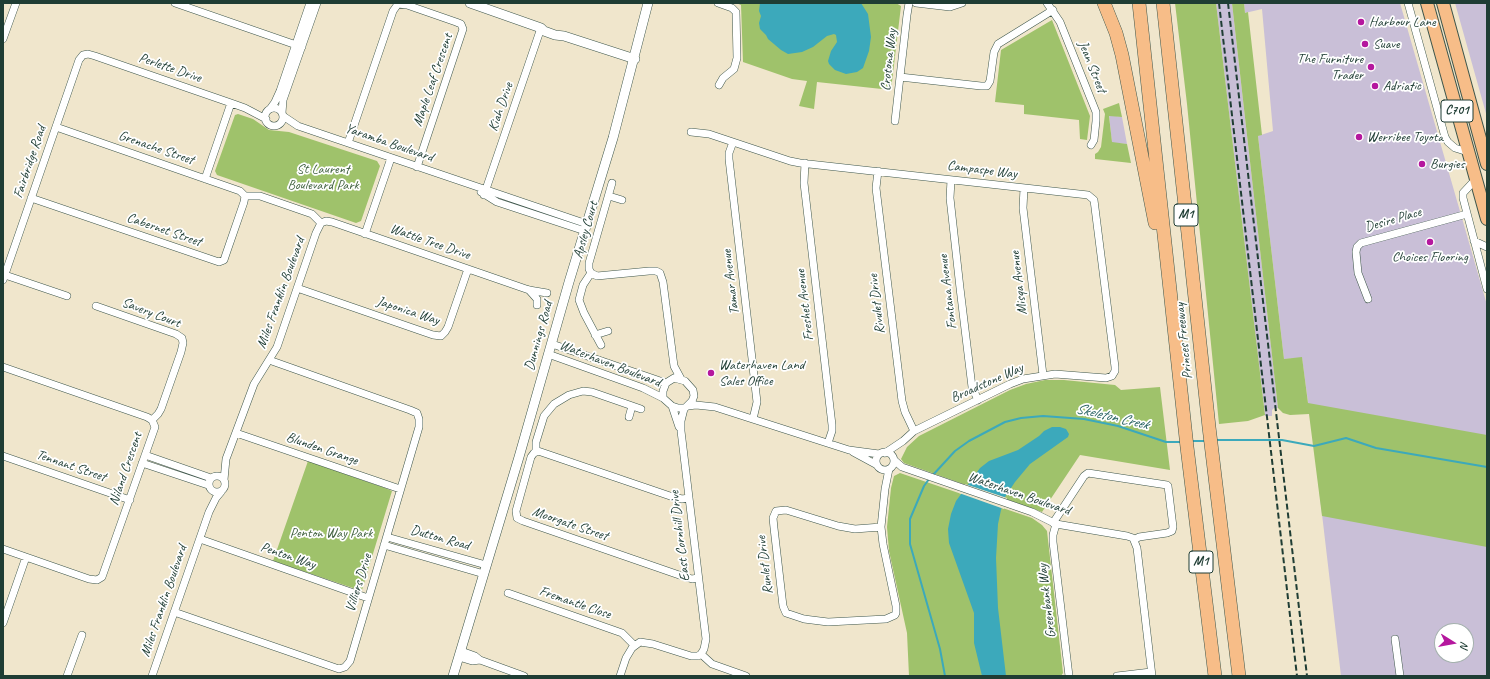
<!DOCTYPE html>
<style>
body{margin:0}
#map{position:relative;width:1490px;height:679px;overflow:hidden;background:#f0e6cc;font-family:Caveat,sans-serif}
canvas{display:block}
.frame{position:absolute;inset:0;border:4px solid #1f3d34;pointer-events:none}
.north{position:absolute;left:1434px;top:623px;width:40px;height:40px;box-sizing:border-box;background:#fff;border:1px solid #a5b1ae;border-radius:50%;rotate:101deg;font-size:11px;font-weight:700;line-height:16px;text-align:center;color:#1f3d34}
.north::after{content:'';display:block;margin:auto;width:14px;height:18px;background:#b5179e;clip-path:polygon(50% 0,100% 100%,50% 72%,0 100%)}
</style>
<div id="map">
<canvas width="1490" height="679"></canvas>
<div class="frame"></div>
<div class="north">N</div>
</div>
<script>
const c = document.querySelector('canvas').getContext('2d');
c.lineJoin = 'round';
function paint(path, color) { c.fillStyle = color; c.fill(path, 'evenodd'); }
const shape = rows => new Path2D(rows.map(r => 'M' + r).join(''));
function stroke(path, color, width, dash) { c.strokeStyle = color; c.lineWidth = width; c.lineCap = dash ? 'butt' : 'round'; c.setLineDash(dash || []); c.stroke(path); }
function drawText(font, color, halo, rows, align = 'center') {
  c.font = font + ' Caveat,sans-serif'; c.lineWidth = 3.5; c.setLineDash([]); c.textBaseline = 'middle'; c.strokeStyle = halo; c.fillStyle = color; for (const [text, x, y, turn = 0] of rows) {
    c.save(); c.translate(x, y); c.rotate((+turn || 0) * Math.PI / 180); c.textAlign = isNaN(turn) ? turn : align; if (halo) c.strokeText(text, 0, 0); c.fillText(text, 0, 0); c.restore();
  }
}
paint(shape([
 [1216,3,1232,3,1278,408,1274,408,1272,410,1272,416,1265,416],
 [1244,3,1400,3,1487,305,1487,676,1341,676,1314,446,1302,358,1284,359,1258,136,1273,131,1262,9,1245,13],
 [1442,631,1466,631,1466,655,1442,655],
 [1455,3,1487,3,1487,117],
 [1109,115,1122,117,1127,144,1112,143]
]), '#c9bfd7');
paint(shape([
 [736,3,896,3,901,6,891,90,817,82,814,109,799,106,807,81,792,79,743,62,741,5],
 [1175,3,1216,3,1265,415,1248,421,1219,424,1187,104],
 [1232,3,1244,3,1245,13,1248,12,1262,135,1258,136,1284,359,1302,357,1308,403,1487,435,1487,547,1322,516,1309,414,1290,415,1283,413,1278,408],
 [1052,20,1090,116,1087,140,1080,139,1079,120,1024,114,1024,105,995,102,1001,50],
 [1119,103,1122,117,1109,116,1112,142,1127,144,1131,163,1095,159,1095,154,1098,152,1101,147,1105,114,1103,109],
 [238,114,253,119,269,130,289,132,377,161,380,166,361,221,356,223,217,175,215,171,235,115],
 [1045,380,1064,380,1115,385,1121,390,1160,387,1170,470,1080,455,1042,512,904,463,901,459,907,447,919,436,1010,390,1026,384],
 [308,461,385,488,392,491,362,590,353,588,273,561],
 [900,473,1032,518,1042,525,1047,531,1063,673,1061,676,909,676,907,633,889,551,887,527,891,488,894,476]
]), '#9fc26b');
paint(shape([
 [760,3,861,3,868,14,871,37,869,51,863,68,857,72,846,74,835,70,829,64,828,61,831,51,837,42,836,35,834,34,827,36,813,47,802,52,788,54,781,50,768,39,766,35,760,29,759,23,761,16,759,11],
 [1052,427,1060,427,1066,429,1069,434,1068,437,1030,464,1015,482,1005,497,1001,510,998,524,996,558,998,608,1006,676,982,676,974,643,974,613,949,543,948,529,951,514,956,501,980,468,989,461,1018,450,1039,436,1044,431]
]), '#3ca9bb');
paint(shape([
 [965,484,1007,498,1004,509,959,493]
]), '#f0e6cc');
stroke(shape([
 [1215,440,1282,440,1314,446,1346,438,1376,448,1487,467],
 [1191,441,1205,441],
 [932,476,955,451,969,441,1005,422,1021,418,1043,416,1084,419,1118,426,1166,442,1181,442],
 [929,479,924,486,910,519,910,544,940,649,945,676]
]), '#3ca9bb', 2);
const minor = shape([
 [175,3,302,47],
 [718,3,732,8,736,12,737,58,734,69,723,78,719,85],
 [916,3,950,7,962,3],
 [1047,3,1060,22,1096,112,1096,121,1094,140,1091,145],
 [1408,3,1445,137,1448,142,1455,148,1468,152],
 [3,39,16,3],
 [900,77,981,86,987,86,990,81,994,52,998,44,1053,10],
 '265 117a9 9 0 1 1 18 0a9 9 0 1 1-18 0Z',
 [270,109,275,102,280,91,310,3],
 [282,113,283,100,317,3],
 [283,116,298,126,587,224],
 [895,121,907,15,909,3],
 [56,127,240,191,245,196],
 [691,132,709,134,790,161,800,163,1088,195,1094,200,1115,367,1115,371,1112,376,1106,378,1055,374,1023,379,1010,384,914,431,903,441,885,453],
 [733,142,729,153,729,159,757,402,753,419],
 [348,143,393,11,398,4,407,5,456,22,461,24,463,29,417,167],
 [805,163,804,183,832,425,832,431,828,443],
 [878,171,876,188,902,401,905,412,914,431],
 [205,179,231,103],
 [1476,179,1463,193,1463,198,1487,289],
 [951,180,950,198,960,288,972,387,978,400],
 [612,183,589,263,589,269,591,273,597,276,649,271,656,271,660,273,663,282,674,366,681,379],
 [1024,188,1023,208,1043,375],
 [481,192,497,202,585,231],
 [484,195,541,28],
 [245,196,260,196,312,214,321,223],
 [609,196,622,200],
 [31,198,219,262,224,260,226,254,244,202,245,196],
 [321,223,326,221,332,222,529,290,547,293],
 [365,234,391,158],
 [1474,241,1487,247],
 [591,273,583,285,579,300,584,313,601,345],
 [5,275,67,296],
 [3,280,79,60,83,55,88,54,95,56,231,103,245,108,266,119],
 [297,288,433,335,441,336,445,332,448,327,468,269],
 [529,290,537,299,537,305],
 [1368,299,1358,273,1356,252,1357,247,1361,243,1467,214],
 [96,306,176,334,182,338,183,343,181,352,161,409,158,414,152,420],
 [595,335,608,331],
 [552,344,666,383],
 [548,354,643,388,663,398],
 [3,367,147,417,152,420,155,427,102,577,97,580,89,579,3,549],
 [674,378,685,381,693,390,694,396,692,401,685,408,678,408,672,406,663,398,663,391,666,383,674,378],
 [672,406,679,427],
 [688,406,696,405,715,407,849,450,879,454],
 [684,409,681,421,681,431,706,639,704,649,701,654],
 [629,417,632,406],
 [236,433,400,489],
 [536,452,536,442,544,416,554,404,569,395,583,391,592,392,641,409],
 [853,452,877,465],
 '876 461a9 9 0 1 1 18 0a9 9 0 1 1-18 0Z',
 [145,455,211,478],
 [3,456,130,500],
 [894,460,902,467,1032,512,1056,524,1127,536,1133,538,1137,548,1152,676],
 [142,463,208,485],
 '209 484a8 8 0 1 1 16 0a8 8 0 1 1-16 0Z',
 [224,480,226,459,254,384,277,347,316,233,321,223],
 [689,498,682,499,673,497,538,451,534,453,531,457,516,511,517,518,523,521,682,576,692,579,698,578],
 [1053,523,1084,476,1088,473,1167,485,1168,486,1173,527,1172,531,1167,533,1139,537,1134,540],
 [1056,524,1053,535,1053,542,1069,676],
 [881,527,855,529,838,526,786,510,776,511,773,518,774,528,783,606,786,613,804,619,828,622,886,619,895,615,896,613,896,606,883,544,881,527,885,489,889,469],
 [387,537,486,565],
 [200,539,368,598],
 [384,545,484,574],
 [508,593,622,633,634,645],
 [174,612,339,669,345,667,350,661,419,427,419,419,417,413,410,410,269,360],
 [3,623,26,557],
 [1395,639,1400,676],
 [461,651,475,656,480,660,524,676],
 [701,654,712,664,746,676],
 [459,657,472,661,480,660],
 [67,676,82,635],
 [152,676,209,512,216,498,221,492],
 [620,676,626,658,632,648,640,642,653,644,691,656,698,656,701,654],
 [1117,676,1151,672]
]);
const tertiary = shape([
 [470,3,541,28,544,31,555,35,564,36,635,59],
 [453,676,519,457,569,282,613,138,648,3]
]);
const primary = shape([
 [1427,3,1487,219],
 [1443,3,1487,164]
]);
const motorway = shape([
 [1104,3,1116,33,1122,55,1155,223],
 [1139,3,1187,447,1215,676],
 [1163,3,1209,427,1239,676]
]);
stroke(minor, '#3e564b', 8);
stroke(tertiary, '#3e564b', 10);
stroke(primary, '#3e564b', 14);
stroke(motorway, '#3e564b', 14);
stroke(minor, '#fff', 7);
stroke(tertiary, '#fff', 9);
stroke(primary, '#f7bd88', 12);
stroke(motorway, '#f7bd88', 13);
stroke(shape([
 [1219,3,1297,676],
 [1228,3,1307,676]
]), '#1f3d34', 2, [6, 3]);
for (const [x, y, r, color] of [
 [1361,22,4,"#b5179e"],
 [1365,44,4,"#b5179e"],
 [1371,67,4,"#b5179e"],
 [1375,86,4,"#b5179e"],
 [1359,137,4,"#b5179e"],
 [1422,164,4,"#b5179e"],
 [1430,242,4,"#b5179e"],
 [711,373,4,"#b5179e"]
]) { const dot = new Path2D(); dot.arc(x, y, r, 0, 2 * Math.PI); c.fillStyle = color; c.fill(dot); stroke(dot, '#fff', 1.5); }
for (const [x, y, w] of [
 [1457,111,32],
 [1186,215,24],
 [1201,562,24]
]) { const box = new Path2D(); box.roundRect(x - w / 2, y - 11, w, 22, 3); c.fillStyle = '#fff'; c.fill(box); stroke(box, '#1f3d34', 1); }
drawText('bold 13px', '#1f3d34', null, [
 ["C701",1457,111],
 ["M1",1186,215],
 ["M1",1201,562]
]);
drawText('14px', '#1f3d34', '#fff', [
 ["Harbour Lane",1369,22],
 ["Suave",1373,44],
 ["The Furniture",1363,59,"right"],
 ["Trader",1363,75,"right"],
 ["Adriatic",1383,86],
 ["Werribee Toyota",1367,137],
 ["Burgies",1430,164],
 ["Choices Flooring",1430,257,"center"],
 ["Waterhaven Land",719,365],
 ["Sales Office",719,381]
], 'left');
drawText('14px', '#1f3d34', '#fff', [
 ["Crotona Way",889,60,-84],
 ["Jean Street",1092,67,68],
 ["Perlette Drive",170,68,19],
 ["Maple Leaf Crescent",433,80,-71],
 ["Kiah Drive",501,107,-71],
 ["Yaramba Boulevard",389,143,19],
 ["Grenache Street",156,148,19],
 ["Fairbridge Road",30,162,-71],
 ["Campaspe Way",982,170,7],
 ["Desire Place",1393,220,-16],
 ["Cabernet Street",164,230,19],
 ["Apsley Court",586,230,-74],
 ["Wattle Tree Drive",430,242,19],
 ["Tamar Avenue",731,282,-97],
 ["Misqa Avenue",1019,283,-97],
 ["Fontana Avenue",948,292,-97],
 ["Miles Franklin Boulevard",281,293,-70],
 ["Rivulet Drive",877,304,-97],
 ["Freshet Avenue",805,305,-97],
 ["Japonica Way",408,311,18],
 ["Savery Court",151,313,21],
 ["Dunnings Road",539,336,-74],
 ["Princes Freeway",1184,341,-96],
 ["Waterhaven Boulevard",610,364,21],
 ["Broadstone Way",987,383,-24],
 ["Blunden Grange",322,449,19],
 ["Tennant Street",71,466,19],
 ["Niland Crescent",126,469,-71],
 ["Waterhaven Boulevard",1019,494,19],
 ["Moorgate Street",570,524,19],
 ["East Cornhill Drive",680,536,-97],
 ["Dutton Road",440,538,16],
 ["Penton Way",288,556,19],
 ["Runlet Drive",765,565,-97],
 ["Villiers Drive",359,583,-73],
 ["Miles Franklin Boulevard",164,601,-71],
 ["Greenbank Way",1047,601,-97],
 ["Fremantle Close",575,603,19]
]);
drawText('14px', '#456544', '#fff', [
 ["St Laurent",323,169],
 ["Boulevard Park",323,185],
 ["Penton Way Park",331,533]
]);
drawText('italic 15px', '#296363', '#fff', [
 ["Skeleton Creek",1112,417,13]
]);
</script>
